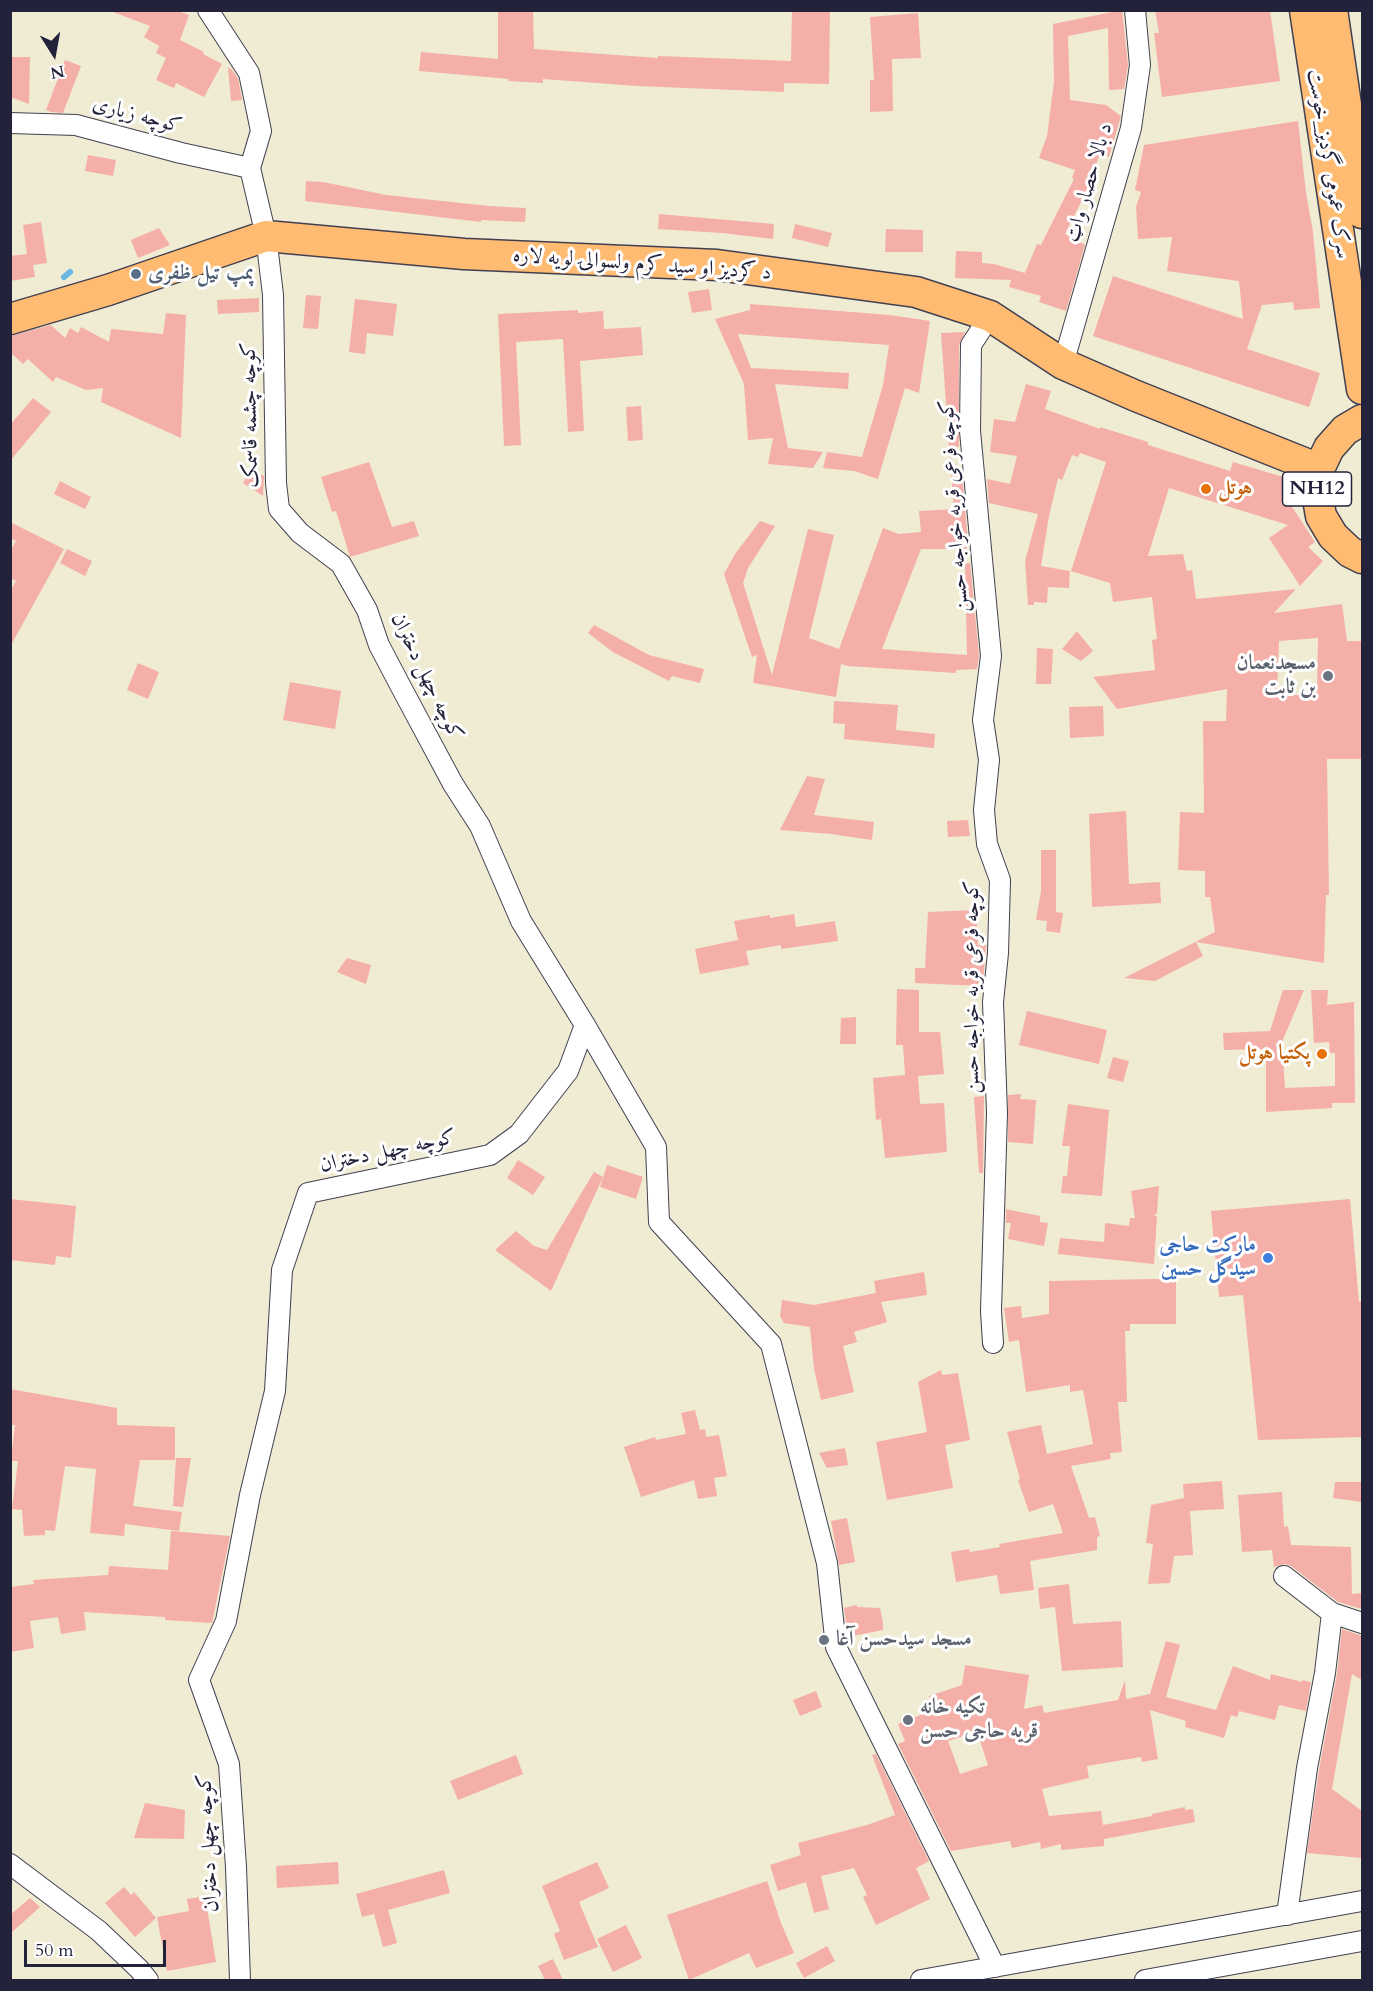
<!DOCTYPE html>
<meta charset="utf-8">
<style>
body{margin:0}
#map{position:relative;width:1373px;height:1991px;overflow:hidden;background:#f0ebd3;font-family:Cardo,serif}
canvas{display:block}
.frame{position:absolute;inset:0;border:12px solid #22223b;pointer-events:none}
.north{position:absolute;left:24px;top:24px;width:60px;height:60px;-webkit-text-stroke:4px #fff;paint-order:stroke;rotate:169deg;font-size:16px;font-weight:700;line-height:24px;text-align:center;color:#22223b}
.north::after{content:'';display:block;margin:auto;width:21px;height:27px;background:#22223b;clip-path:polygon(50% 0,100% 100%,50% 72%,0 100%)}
.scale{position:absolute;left:24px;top:1940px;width:142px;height:27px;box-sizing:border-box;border:3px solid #22223b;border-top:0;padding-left:8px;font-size:18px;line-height:21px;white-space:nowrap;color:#22223b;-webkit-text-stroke:4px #fff;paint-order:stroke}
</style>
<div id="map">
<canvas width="1373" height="1991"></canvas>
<div class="frame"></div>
<div class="north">N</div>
<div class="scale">50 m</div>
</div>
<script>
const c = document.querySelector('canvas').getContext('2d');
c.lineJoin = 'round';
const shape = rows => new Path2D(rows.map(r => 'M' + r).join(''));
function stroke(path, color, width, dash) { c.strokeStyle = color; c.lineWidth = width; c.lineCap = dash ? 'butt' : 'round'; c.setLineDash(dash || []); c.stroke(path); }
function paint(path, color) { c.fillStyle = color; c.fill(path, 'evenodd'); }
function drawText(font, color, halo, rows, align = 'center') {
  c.font = font + ' Cardo,Amiri,serif'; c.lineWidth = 6; c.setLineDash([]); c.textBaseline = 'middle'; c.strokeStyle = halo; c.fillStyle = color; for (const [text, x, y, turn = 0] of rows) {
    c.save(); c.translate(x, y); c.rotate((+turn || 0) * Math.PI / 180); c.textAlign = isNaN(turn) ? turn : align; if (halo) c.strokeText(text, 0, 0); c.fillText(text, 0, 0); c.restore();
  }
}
stroke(shape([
 [64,277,70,272]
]), '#69b6e3', 6);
paint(shape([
 [114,10,175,10,189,15,180,40,204,52,203,54,222,64,204,97,176,83,174,88,156,80,166,58,156,53,159,46,144,37,150,26,113,12],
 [498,10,533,10,534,49,658,58,658,56,791,61,792,10,830,10,829,84,784,83,784,92,637,86,543,79,543,83,508,81,509,79,419,71,421,52,498,59],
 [1122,10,1128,65,1124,89,1109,90,1108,28,1068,36,1070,100,1106,105,1121,116,1109,157,1100,154,1085,194,1065,234,1085,245,1066,311,1039,302,1041,296,1009,287,1011,280,955,278,956,251,982,252,982,263,994,264,1025,273,1037,244,1041,245,1074,179,1072,178,1075,170,1039,158,1047,136,1054,82,1053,24],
 [1155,10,1270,10,1280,81,1162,97,1154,33,1159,33],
 [918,13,921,58,892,59,893,111,870,112,870,80,874,80,870,17],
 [10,57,30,57,29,104,10,97],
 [65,60,81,66,63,113,51,112,46,110],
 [228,67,232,70,238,78,242,100,231,101],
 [1298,121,1306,193,1313,232,1320,308,1294,310,1293,302,1262,305,1247,349,1320,373,1309,407,1093,336,1113,276,1243,319,1239,281,1167,271,1172,237,1138,239,1136,207,1141,192,1135,190,1144,145],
 [88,155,116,160,113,176,85,171],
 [306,181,323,182,386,195,489,206,526,208,525,222,481,220,481,222,305,201],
 [659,214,774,224,773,239,722,233,658,229],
 [41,222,47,263,33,265,35,277,10,281,10,256,27,254,23,225],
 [795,224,832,233,828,247,792,238],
 [159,228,170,245,138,258,131,240],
 [886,229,923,230,923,252,885,252],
 [709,289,712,310,692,313,688,292],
 [306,295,321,296,318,329,303,328],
 [259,298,259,312,218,314,217,300],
 [355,299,397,304,393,336,367,333,365,354,349,352],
 [750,304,890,315,930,321,919,393,905,388,878,479,854,471,823,468,827,452,862,457,883,385,889,345,738,334,751,368,849,373,848,389,775,384,788,448,823,452,813,468,768,464,773,438,748,440,744,384,715,319,750,310],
 [578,310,578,313,603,311,604,329,641,327,643,355,580,361,584,431,568,432,563,339,516,342,521,445,504,446,498,314],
 [166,313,186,315,181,438,101,402,103,388,86,390,56,377,53,382,28,359,23,364,10,352,10,336,51,325,65,338,70,328,78,333,81,327,109,342,111,329,163,334],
 [965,332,959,345,959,447,949,446,941,333],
 [1026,384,1051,391,1045,409,1100,429,1100,427,1148,442,1148,445,1230,471,1233,462,1290,479,1292,493,1285,496,1315,542,1308,547,1323,561,1300,586,1269,538,1288,525,1169,488,1148,556,1183,554,1187,571,1192,570,1196,599,1296,589,1274,613,1342,604,1347,641,1362,641,1361,759,1327,759,1329,895,1326,895,1324,963,1196,942,1203,956,1155,981,1124,978,1215,932,1210,897,1205,897,1205,871,1178,870,1180,812,1204,813,1203,721,1226,721,1227,689,1117,709,1093,677,1155,670,1152,640,1157,639,1152,597,1113,602,1110,583,1071,571,1106,462,1080,453,1078,457,1072,455,1062,480,1058,478,1049,516,1041,566,1070,571,1069,588,1048,587,1047,603,1034,602,1034,605,1028,605,1025,561,1038,514,989,503,987,479,1010,484,1017,456,990,452,994,419,1015,422],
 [1318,638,1317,691,1310,691,1310,695,1277,695,1279,641],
 [33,398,51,412,10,461,10,425],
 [641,406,643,440,628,441,626,407],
 [369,462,392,527,414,521,419,536,350,557,336,511,332,512,321,477],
 [251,470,264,476,263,496,243,483],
 [951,472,962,474,968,543,966,549,921,549,882,649,967,655,965,564,970,563,979,656,977,669,956,670,956,673,848,666,841,664,836,697,753,683,757,655,752,657,724,574,735,554,760,521,775,526,748,568,743,583,772,675,808,529,834,535,809,638,839,649,883,528,899,534,921,532,919,511,954,509],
 [60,481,91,497,85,509,54,494],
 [10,522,64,549,10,647,10,592,16,581,10,578,10,552,16,541,10,538],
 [67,549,92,561,85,576,60,563],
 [594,625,649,655,704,669,700,683,672,676,669,681,613,652,588,633],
 [1077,631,1093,651,1081,661,1062,649],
 [1037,648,1053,649,1051,684,1036,684],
 [138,663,159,672,148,699,127,690],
 [290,682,341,691,335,729,283,720],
 [834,701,898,705,896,730,935,734,934,748,844,739,845,724,833,723],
 [1103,706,1104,736,1070,738,1069,707],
 [807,776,825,779,814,815,874,822,872,840,831,834,780,830],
 [1126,811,1129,884,1160,882,1161,903,1092,907,1089,814],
 [968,820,970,836,948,837,947,821],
 [1041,850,1056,850,1056,912,1063,913,1060,933,1046,931,1047,921,1036,920,1041,891],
 [976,910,978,945,986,945,983,983,979,983,979,986,915,983,915,968,925,968,928,912],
 [794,914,796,927,835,921,838,941,781,949,781,945,746,951,749,965,700,974,695,949,738,940,734,921,770,915,770,918],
 [347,958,371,965,366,984,337,972],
 [897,989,919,990,919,1032,940,1032,944,1074,918,1076,920,1104,944,1103,947,1152,885,1158,881,1119,876,1120,873,1078,905,1075,903,1045,896,1045],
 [1283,990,1304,990,1282,1042,1285,1088,1335,1086,1335,1053,1330,1053,1329,1042,1314,1043,1311,990,1328,990,1327,1005,1354,1002,1355,1103,1332,1103,1332,1108,1266,1112,1266,1049,1224,1050,1223,1033,1270,1031],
 [1027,1011,1107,1030,1099,1064,1019,1045],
 [856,1017,856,1044,840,1044,841,1018],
 [1113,1057,1129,1061,1123,1082,1107,1078],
 [1021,1094,1020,1099,1036,1100,1033,1144,1008,1142,1008,1095],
 [984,1096,983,1173,979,1173,974,1097],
 [1068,1104,1109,1110,1102,1196,1061,1193,1063,1176,1067,1176,1070,1146,1062,1146],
 [518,1160,545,1177,533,1195,507,1178],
 [607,1165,643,1177,636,1199,600,1187],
 [594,1172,603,1177,551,1291,495,1250,516,1231,534,1246,547,1250],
 [1159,1186,1157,1213,1154,1216,1157,1216,1154,1264,1058,1254,1060,1238,1104,1242,1105,1223,1129,1226,1130,1218,1135,1218,1131,1191],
 [10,1199,76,1206,71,1258,56,1256,55,1265,10,1260],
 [1350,1199,1359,1302,1362,1301,1362,1437,1258,1440,1243,1295,1219,1297,1211,1211],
 [1006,1209,1040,1216,1040,1222,1048,1223,1044,1246,1008,1239,1011,1223,1006,1223],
 [924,1272,927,1295,881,1302,887,1322,854,1332,857,1342,843,1346,854,1392,821,1400,814,1369,810,1327,784,1323,780,1316,782,1300,814,1305,876,1293,874,1281],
 [1153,1279,1176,1280,1176,1324,1130,1324,1130,1331,1125,1331,1127,1402,1118,1402,1122,1452,1110,1453,1111,1459,1071,1466,1089,1518,1095,1517,1100,1536,1097,1537,1097,1550,1030,1561,1034,1590,1000,1594,997,1575,956,1582,951,1552,969,1549,970,1552,1000,1547,999,1544,1063,1533,1053,1504,1029,1512,1018,1480,1020,1479,1007,1432,1041,1425,1047,1454,1093,1444,1083,1390,1070,1392,1070,1385,1026,1392,1019,1340,1009,1342,1004,1308,1021,1306,1022,1318,1049,1314,1049,1281],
 [941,1370,942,1375,958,1373,970,1440,945,1445,953,1488,887,1500,876,1442,927,1432,918,1382],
 [10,1389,117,1408,117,1425,175,1427,175,1460,140,1460,133,1506,182,1512,179,1531,125,1524,124,1536,90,1533,96,1469,65,1466,55,1531,45,1530,45,1535,24,1536,22,1510,12,1509,18,1461,11,1461,15,1425,10,1425],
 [695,1410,700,1430,705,1429,706,1437,719,1435,727,1476,714,1478,717,1496,698,1499,694,1480,641,1497,624,1447,655,1437,656,1440,686,1434,681,1413],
 [845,1448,848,1465,827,1468,819,1453],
 [176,1458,191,1458,183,1507,173,1506],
 [1222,1481,1224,1509,1190,1511,1193,1555,1174,1556,1170,1583,1148,1584,1153,1544,1146,1543,1151,1505,1184,1498,1183,1484],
 [1335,1482,1362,1482,1362,1502,1333,1498],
 [1282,1492,1284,1527,1288,1526,1291,1545,1351,1547,1352,1594,1362,1593,1362,1609,1338,1602,1291,1566,1285,1564,1274,1567,1272,1550,1242,1552,1238,1495],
 [847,1518,855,1562,839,1565,831,1521],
 [171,1531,230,1536,212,1623,165,1620,165,1617,84,1612,86,1630,61,1634,58,1617,30,1621,34,1648,10,1652,10,1587,34,1584,33,1580,108,1575,109,1566,168,1570],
 [1069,1584,1073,1624,1121,1621,1123,1667,1062,1671,1055,1607,1040,1609,1038,1588],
 [857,1605,857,1607,880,1608,883,1623,883,1630,848,1637,844,1608],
 [1342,1629,1362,1636,1362,1680,1352,1674,1332,1789,1362,1811,1362,1858,1307,1853,1319,1770,1337,1674],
 [1166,1641,1180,1645,1166,1697,1216,1710,1233,1666,1270,1680,1271,1674,1302,1682,1302,1680,1311,1682,1306,1711,1279,1705,1275,1720,1239,1711,1237,1717,1231,1715,1224,1738,1185,1727,1186,1721,1150,1710,1158,1759,1142,1762,1141,1757,1087,1766,1089,1778,1042,1789,1049,1816,1101,1811,1103,1825,1152,1816,1152,1814,1185,1807,1185,1810,1193,1809,1195,1822,1104,1839,1104,1846,1061,1850,1061,1844,1041,1849,1040,1842,1012,1848,1010,1841,951,1851,898,1744,905,1741,898,1724,933,1710,929,1696,962,1685,965,1665,1029,1675,1024,1709,1042,1705,1044,1713,1118,1700,1125,1680,1126,1699,1150,1694],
 [977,1732,988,1765,960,1774,948,1741],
 [816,1691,822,1707,800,1716,793,1700],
 [876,1754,929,1861,916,1868,930,1899,876,1925,863,1897,867,1895,854,1868,821,1876,829,1909,814,1913,806,1882,778,1891,770,1865,801,1855,798,1843,867,1825,895,1815,872,1755],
 [516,1755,523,1774,458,1800,450,1781],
 [145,1803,185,1810,184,1839,134,1838],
 [338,1862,339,1884,277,1888,276,1866],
 [597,1862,609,1888,579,1902,598,1947,564,1960,554,1934,560,1931,542,1886],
 [444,1870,450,1893,388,1910,397,1943,383,1947,374,1914,362,1917,356,1894],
 [767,1881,781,1923,794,1953,756,1968,749,1953,689,1980,667,1915],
 [124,1887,131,1895,134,1892,156,1918,135,1937,105,1903],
 [205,1896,216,1962,167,1971,157,1917,189,1911,187,1899],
 [30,1898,40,1907,10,1934,10,1915],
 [626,1925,642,1958,613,1972,597,1939],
 [827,1946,835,1961,804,1978,796,1963],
 [553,1959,563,1980,545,1980,538,1966]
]), '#f5afa9');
const minor = shape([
 [208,10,249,73,261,131,250,168,266,236,273,295,276,483,279,509,300,533,341,564,367,610,379,645,401,687,453,784,480,826,521,921,585,1025,568,1071,519,1134,490,1155,308,1193,282,1270,275,1391,250,1495,226,1621,199,1680,229,1764,236,1867,240,1980],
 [10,123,76,125,181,153,250,168],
 [990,316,971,345,970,431,991,656,983,720,989,760,984,810,987,844,1000,880,998,953,993,1002,997,1113,991,1311,993,1343],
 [1063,364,1131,128,1140,65,1135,10],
 [585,1025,656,1147,659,1222,771,1344,827,1563,836,1647,995,1967],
 [1284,1576,1332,1613,1362,1623],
 [10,1864,99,1931,139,1969,148,1980],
 [1287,1915,1307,1768,1325,1673,1332,1613],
 [921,1980,1362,1901],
 [1145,1980,1362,1941]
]);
const highway = shape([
 [1305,10,1362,389],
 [1332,10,1362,213],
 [10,319,108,290,266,236,464,254,717,265,916,292,990,316,1063,364,1136,396,1319,469],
 [1362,420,1345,430,1329,448,1319,469,1317,493,1321,516,1333,536,1350,552,1362,558]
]);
stroke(minor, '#414052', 22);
stroke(highway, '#414052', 33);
stroke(minor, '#fff', 20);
stroke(highway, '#febb71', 30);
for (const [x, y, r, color] of [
 [136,274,6,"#5c6f8a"],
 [1206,489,6,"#e8710a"],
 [1328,676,6,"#6b7280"],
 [1322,1054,6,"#e8710a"],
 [1268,1258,6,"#3f7fe0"],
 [824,1640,6,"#6b7280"],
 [908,1720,6,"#6b7280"]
]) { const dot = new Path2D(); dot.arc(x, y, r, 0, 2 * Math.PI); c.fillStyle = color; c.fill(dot); stroke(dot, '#fff', 2); }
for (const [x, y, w] of [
 [1317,489,69]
]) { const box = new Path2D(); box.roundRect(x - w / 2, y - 17, w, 34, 4.5); c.fillStyle = '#fff'; c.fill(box); stroke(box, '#22223b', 1.5); }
drawText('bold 20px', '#22223b', null, [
 ["NH12",1317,489]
]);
drawText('21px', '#22223b', '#fff', [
 ["کوچه زیاری",137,116,15],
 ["سرک عمومی گردیز_خوست",1328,164,81],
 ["د بالا حصار واټ",1090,183,-74],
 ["د ګردیز او سید کرم ولسوالۍ لویه لاره",642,265,4],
 ["کوچه چشمه قاسمک",251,415,-91],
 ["کوچه فرعی قریه خواجه حسن",955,506,-94],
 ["کوچه چهل دختران",426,677,64],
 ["کوچه فرعی قریه خواجه حسن",973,987,-90],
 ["کوچه چهل دختران",388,1152,-12],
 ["کوچه چهل دختران",209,1843,-93]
]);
drawText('bold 21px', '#4e5e75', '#fff', [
 ["پمپ تیل ظفری",148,274]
], 'left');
drawText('bold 21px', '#c56008', '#fff', [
 ["هوتل",1218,489],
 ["پکتیا هوتل",1310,1054,"right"]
], 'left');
drawText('bold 21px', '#5b616d', '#fff', [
 ["مسجدنعمان",1316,664,"right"],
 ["بن ثابت",1316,688,"right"],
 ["مسجد سیدحسن آغا",836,1640],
 ["تکیه خانه",920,1708],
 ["قریه حاجی حسن",920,1732]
], 'left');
drawText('bold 21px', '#366cbe', '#fff', [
 ["مارکت حاجی",1256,1246],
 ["سیدگل حسین",1256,1270]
], 'right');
</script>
